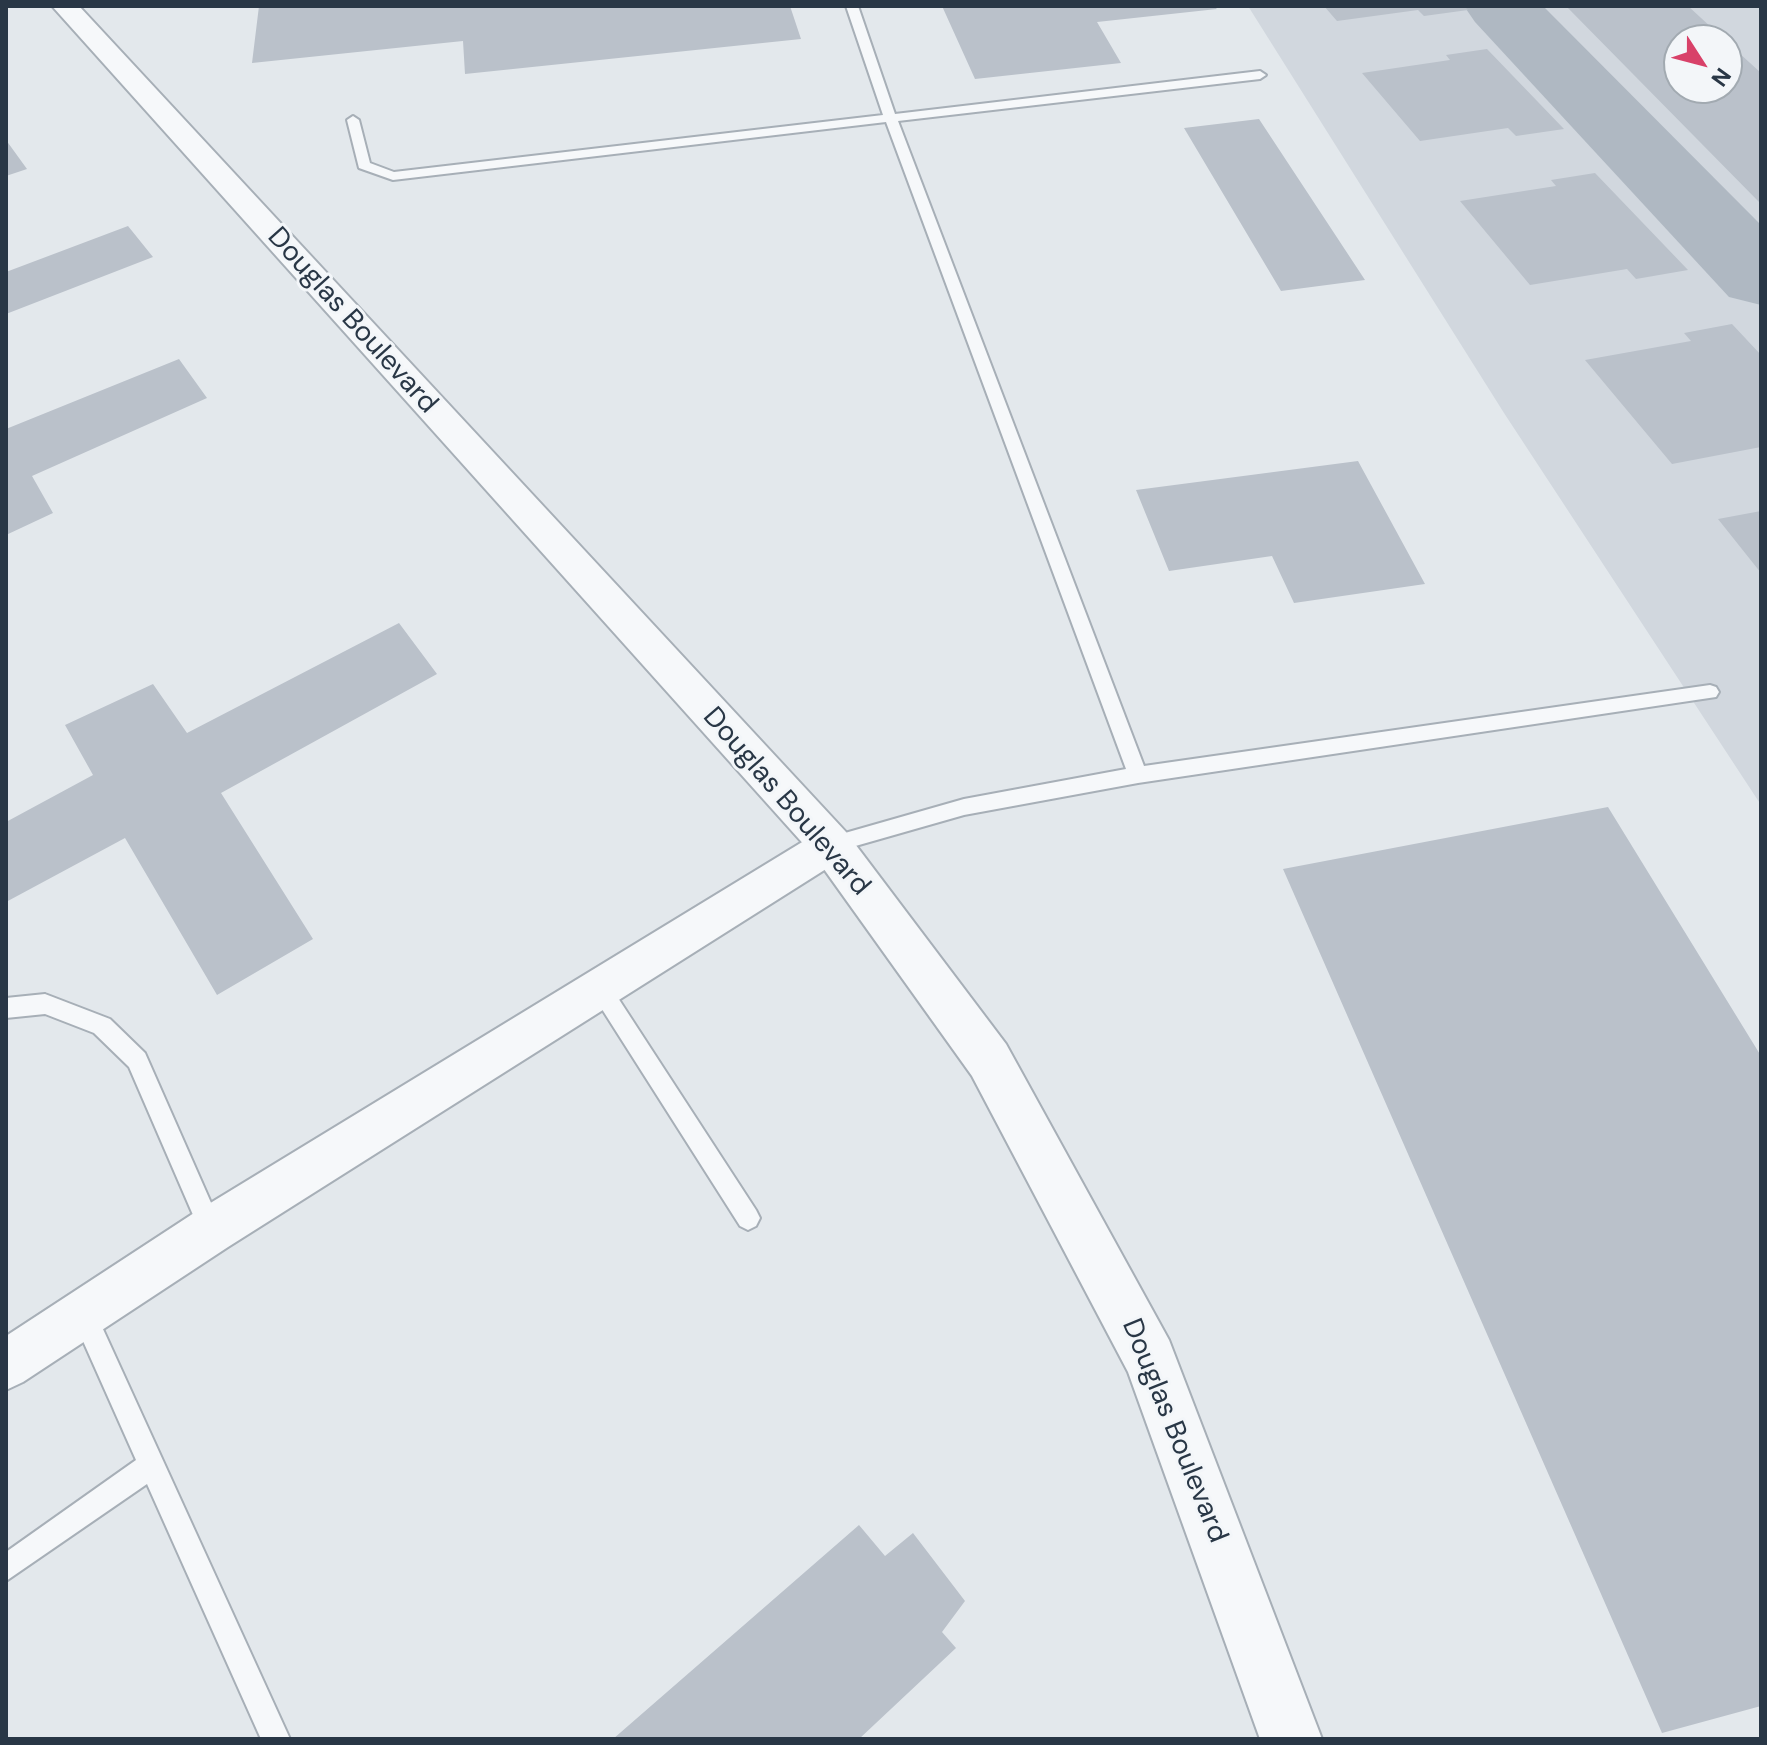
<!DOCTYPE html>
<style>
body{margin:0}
#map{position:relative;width:1767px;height:1745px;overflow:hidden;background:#e3e8ec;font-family:"DM Sans",sans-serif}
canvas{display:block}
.frame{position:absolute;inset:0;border:8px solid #293746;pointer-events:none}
.north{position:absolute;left:1663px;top:24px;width:80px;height:80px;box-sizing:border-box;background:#f3f6f9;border:2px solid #a2aab1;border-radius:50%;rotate:126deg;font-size:22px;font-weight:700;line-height:32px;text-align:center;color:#293746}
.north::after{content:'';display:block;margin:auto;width:28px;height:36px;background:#d84169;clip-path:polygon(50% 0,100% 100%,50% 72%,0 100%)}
</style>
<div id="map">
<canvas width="1767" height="1745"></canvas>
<div class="frame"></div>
<div class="north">N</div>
</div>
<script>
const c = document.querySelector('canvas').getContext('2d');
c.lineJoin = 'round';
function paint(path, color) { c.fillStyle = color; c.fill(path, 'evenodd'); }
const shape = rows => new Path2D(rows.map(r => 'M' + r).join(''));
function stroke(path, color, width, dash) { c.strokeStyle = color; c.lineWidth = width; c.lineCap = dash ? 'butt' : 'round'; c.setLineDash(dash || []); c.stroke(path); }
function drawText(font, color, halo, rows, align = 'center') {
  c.font = font + ' "DM Sans",sans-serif'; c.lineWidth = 6; c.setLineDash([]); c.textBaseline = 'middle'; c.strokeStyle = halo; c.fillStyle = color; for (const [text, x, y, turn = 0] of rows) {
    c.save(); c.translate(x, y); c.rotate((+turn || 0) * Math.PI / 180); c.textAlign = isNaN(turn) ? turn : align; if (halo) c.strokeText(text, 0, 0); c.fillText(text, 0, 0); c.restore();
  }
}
paint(shape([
 [1248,6,1761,6,1761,805,1504,413],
 [1679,40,1727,40,1727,88,1679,88]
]), '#d1d7de');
paint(shape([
 [1464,6,1543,6,1761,225,1761,305,1729,297,1475,22,1464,6]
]), '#afb8c2');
paint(shape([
 [259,6,790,6,801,39,465,74,463,41,252,63],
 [942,6,1214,6,1217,9,1097,22,1121,63,975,79],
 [1324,6,1464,6,1468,10,1424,16,1418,10,1337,21],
 [1566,6,1688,6,1725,40,1679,40,1679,88,1727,88,1727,42,1761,73,1761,204],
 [1487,49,1564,129,1516,136,1508,128,1420,141,1362,73,1450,60,1446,55],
 [1259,119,1365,280,1281,291,1184,128],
 [6,140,27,169,6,176],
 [1595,173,1688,270,1636,279,1627,269,1530,285,1460,201,1556,186,1551,180],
 [128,226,153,257,6,314,6,272],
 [1732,324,1761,355,1761,447,1672,464,1585,360,1691,341,1684,333],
 [179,359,207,398,32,476,53,513,6,535,6,429],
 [1358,461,1425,584,1294,603,1272,556,1169,571,1136,490],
 [1761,511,1761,573,1718,519],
 [399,623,437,674,221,793,313,939,217,995,125,838,6,902,6,822,93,775,65,725,153,684,187,733],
 [1608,807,1761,1056,1761,1706,1662,1733,1283,869],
 [859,1525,885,1556,913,1533,965,1601,942,1632,956,1648,859,1739,613,1739]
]), '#bac1ca');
const service = shape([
 [846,6,858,6,895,114,1260,71,1266,75,1260,79,898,121,1144,766,1710,685,1716,687,1719,692,1716,697,1138,783,964,815,831,853,824,851,821,845,824,839,964,799,1126,769,886,122,393,180,359,168,347,120,353,116,359,120,370,163,394,172,883,115,846,6],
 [600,978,607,981,756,1210,760,1218,756,1226,748,1230,740,1226,593,995,589,988,593,981,600,978],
 [45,994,110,1019,145,1053,223,1230,219,1238,211,1242,203,1238,129,1067,94,1033,45,1014,6,1018,6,998,45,994],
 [83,1302,92,1305,290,1739,261,1739,147,1484,6,1581,6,1552,136,1460,71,1314,74,1305,83,1302]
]);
const minor = shape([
 [831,828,845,833,851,845,845,857,228,1247,23,1382,6,1390,6,1336,194,1213,817,833,831,828]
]);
const tertiary = shape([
 [52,6,79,6,846,832,1006,1044,1169,1340,1322,1739,1260,1739,1128,1372,972,1076,816,858,52,6]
]);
stroke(service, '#a7afb7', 4);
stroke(minor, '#a7afb7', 4);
stroke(tertiary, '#a7afb7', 4);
paint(service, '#f6f8fa');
paint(minor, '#f6f8fa');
paint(tertiary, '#f6f8fa');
drawText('28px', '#293746', '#f3f6f9', [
 ["Douglas Boulevard",352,321,48],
 ["Douglas Boulevard",786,802,49],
 ["Douglas Boulevard",1174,1431,68]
]);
</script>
